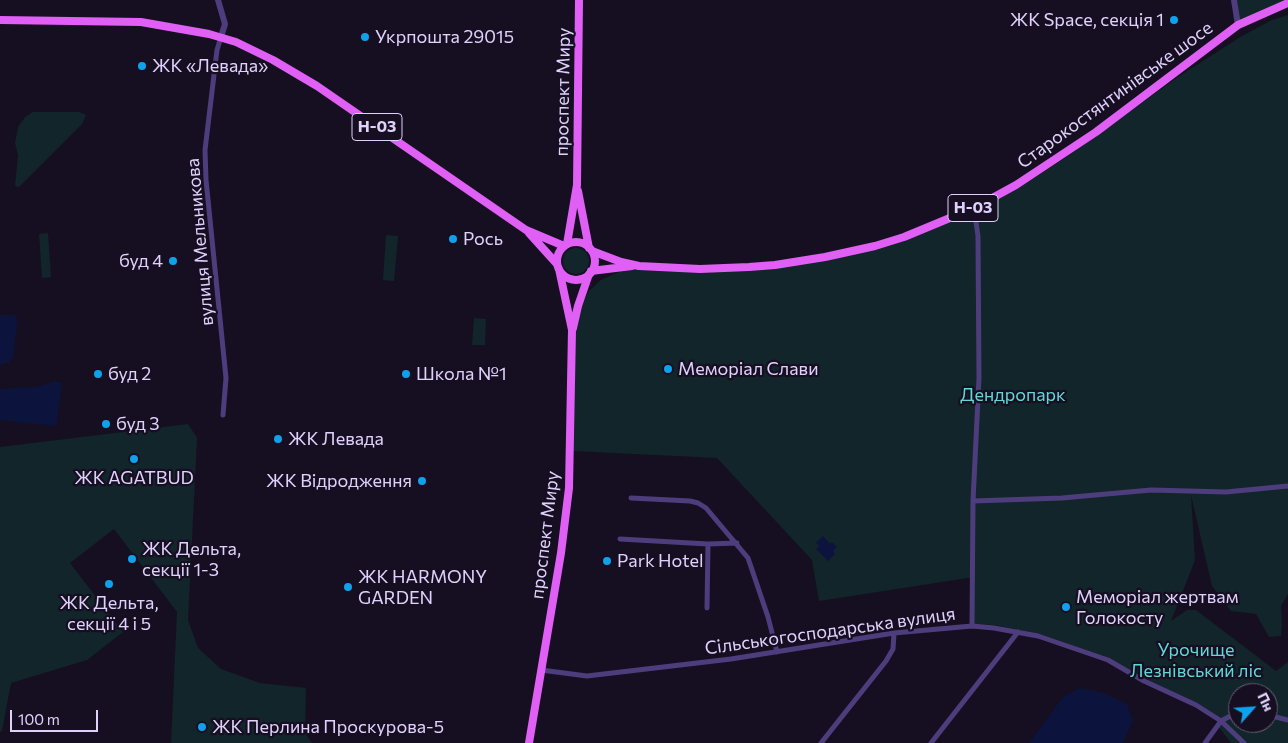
<!DOCTYPE html>
<meta charset="utf-8">
<style>
body{margin:0}
#map{position:relative;width:1288px;height:743px;overflow:hidden;background:#160f21;font-family:Commissioner,sans-serif}
canvas{display:block}
.north{position:absolute;left:1228px;top:683px;width:50px;height:50px;box-sizing:border-box;background:#160f21;border:1px solid #675d79;border-radius:50%;rotate:64deg;font-size:14px;font-weight:700;line-height:20px;text-align:center;color:#e0d1fc}
.north::after{content:'';display:block;margin:auto;width:18px;height:22px;background:#0fa1eb;clip-path:polygon(50% 0,100% 100%,50% 72%,0 100%)}
.scale{position:absolute;left:10px;top:710px;width:88px;height:22px;box-sizing:border-box;border:2px solid #e0d1fc;border-top:0;padding-left:6px;font-size:15px;line-height:18px;white-space:nowrap;color:#e0d1fc;-webkit-text-stroke:4px #160f21;paint-order:stroke}
</style>
<div id="map">
<canvas width="1288" height="743"></canvas>
<div class="north">Пн</div>
<div class="scale">100 m</div>
</div>
<script>
const c = document.querySelector('canvas').getContext('2d');
c.lineJoin = 'round';
function paint(path, color) { c.fillStyle = color; c.fill(path, 'evenodd'); }
const shape = rows => new Path2D(rows.map(r => 'M' + r).join(''));
function stroke(path, color, width, dash) { c.strokeStyle = color; c.lineWidth = width; c.lineCap = dash ? 'butt' : 'round'; c.setLineDash(dash || []); c.stroke(path); }
function drawText(font, color, halo, rows, align = 'center') {
  c.font = font + ' Commissioner,sans-serif'; c.lineWidth = 4.5; c.setLineDash([]); c.textBaseline = 'middle'; c.strokeStyle = halo; c.fillStyle = color; for (const [text, x, y, turn = 0] of rows) {
    c.save(); c.translate(x, y); c.rotate((+turn || 0) * Math.PI / 180); c.textAlign = isNaN(turn) ? turn : align; if (halo) c.strokeText(text, 0, 0); c.fillText(text, 0, 0); c.restore();
  }
}
paint(shape([
 [1237,0,1288,0,1240,21],
 [1288,15,1288,594,1281,606,1282,623,1281,636,1269,637,1256,614,1231,611,1212,586,1191,495,1195,560,1171,621,1187,610,1196,610,1276,671,1288,662,1288,743,1231,743,1218,726,1221,721,1196,705,1144,681,1109,658,1039,634,995,625,974,624,974,577,819,601,812,560,717,458,573,451,575,330,580,307,590,290,601,280,623,270,639,268,700,272,876,249,1018,187,1065,158,1181,75,1242,36,1272,20],
 [1238,693,1268,693,1268,723,1238,723],
 [33,112,79,112,86,115,82,124,19,187,15,186,18,155,15,143,18,127,25,117],
 [48,233,51,277,42,278,39,234],
 [386,235,398,236,394,281,383,280],
 '563 261a13 13 0 1 1 26 0a13 13 0 1 1-26 0Z',
 [474,318,486,319,485,345,472,345],
 [188,424,197,438,188,620,198,648,221,669,260,683,306,688,305,733,312,743,171,743,177,612,114,529,70,563,123,632,87,660,11,683,2,731,0,732,0,447]
]), '#12252a');
paint(shape([
 [0,315,14,315,17,318,17,324,13,357,10,362,0,365],
 [53,381,62,383,57,423,55,426,0,420,0,389,34,387,45,385],
 [823,536,830,544,832,542,837,547,833,551,835,554,828,561,816,549,819,546,816,543],
 [1079,688,1104,693,1127,704,1133,720,1123,743,1029,743,1063,697]
]), '#0c133c');
stroke(shape([
 [221,37,217,50,205,150,206,180,226,378,223,415],
 [631,498,690,501,698,503,706,508,748,558,768,617,777,652],
 [973,501,1062,498,1151,490,1226,492,1288,486],
 [620,539,708,544,737,543],
 [707,608,708,544],
 [972,626,973,501,979,378,978,236,974,208],
 [541,670,587,676,731,659,894,633,972,626,994,628,1038,636,1108,660,1144,681,1196,705,1221,721,1244,743],
 [1268,715,1288,720],
 [821,743,886,661,893,649,894,633],
 [931,743,1018,632],
 [1205,743,1221,721,1238,712]
]), '#4e3d7d', 5);
stroke(shape([
 [218,0,225,24,221,37],
 [1234,0,1238,25]
]), '#4e3d7d', 6);
stroke(shape([
 [0,20,141,22,209,34,236,42,273,60,317,86,526,230,564,246],
 [578,191,589,248],
 [529,233,557,264],
 '557 261a19 19 0 1 1 38 0a19 19 0 1 1-38 0Z',
 [567,244,577,185,579,0],
 [592,251,621,262,639,266,700,269,749,267,775,265,825,257,875,246,904,237,974,208,1016,185,1096,132,1238,25,1288,3],
 [591,271,632,266],
 [573,328,578,306,589,274],
 [529,743,561,553,569,488,572,330,559,269]
]), '#e05ff5', 8);
for (const [x, y, r, color] of [
 [1174,20,5,"#0fa1eb"],
 [365,37,5,"#0fa1eb"],
 [142,66,5,"#0fa1eb"],
 [453,239,5,"#0fa1eb"],
 [173,261,5,"#0fa1eb"],
 [668,369,5,"#0fa1eb"],
 [98,374,5,"#0fa1eb"],
 [406,374,5,"#0fa1eb"],
 [106,424,5,"#0fa1eb"],
 [278,439,5,"#0fa1eb"],
 [134,459,5,"#0fa1eb"],
 [422,481,5,"#0fa1eb"],
 [132,559,5,"#0fa1eb"],
 [607,561,5,"#0fa1eb"],
 [109,584,5,"#0fa1eb"],
 [348,587,5,"#0fa1eb"],
 [1066,607,5,"#0fa1eb"],
 [202,727,5,"#0fa1eb"]
]) { const dot = new Path2D(); dot.arc(x, y, r, 0, 2 * Math.PI); c.fillStyle = color; c.fill(dot); stroke(dot, '#160f21', 2); }
for (const [x, y, w] of [
 [377,127,50],
 [973,208,50]
]) { const box = new Path2D(); box.roundRect(x - w / 2, y - 13.5, w, 27, 4); c.fillStyle = '#160f21'; c.fill(box); stroke(box, '#e0d1fc', 1); }
drawText('bold 16px', '#e0d1fc', null, [
 ["Н-03",377,127],
 ["Н-03",973,208]
]);
drawText('18px', '#e0d1fc', '#160f21', [
 ["ЖК Space, секція 1",1164,20,"right"],
 ["Укрпошта 29015",375,37],
 ["ЖК «Левада»",152,66],
 ["Рось",463,239],
 ["буд 4",163,261,"right"],
 ["Меморіал Слави",678,369],
 ["буд 2",108,374],
 ["Школа №1",416,374],
 ["буд 3",116,424],
 ["ЖК Левада",288,439],
 ["ЖК AGATBUD",134,478,"center"],
 ["ЖК Відродження",412,481,"right"],
 ["ЖК Дельта,",142,549],
 ["секції 1-3",142,570],
 ["Park Hotel",617,561],
 ["ЖК HARMONY",358,577],
 ["GARDEN",358,598],
 ["Меморіал жертвам",1076,597],
 ["Голокосту",1076,618],
 ["ЖК Дельта,",109,603,"center"],
 ["секції 4 і 5",109,624,"center"],
 ["ЖК Перлина Проскурова-5",212,727]
], 'left');
drawText('18px', '#e0d1fc', '#160f21', [
 ["проспект Миру",563,92,-89],
 ["Старокостянтинівське шосе",1115,95,-36],
 ["вулиця Мельникова",200,242,-95],
 ["проспект Миру",545,535,-83],
 ["Сільськогосподарська вулиця",830,631,-8]
]);
drawText('18px', '#62d7d6', '#160f21', [
 ["Дендропарк",1013,395],
 ["Урочище",1196,650],
 ["Лезнівський ліс",1196,671]
]);
</script>
